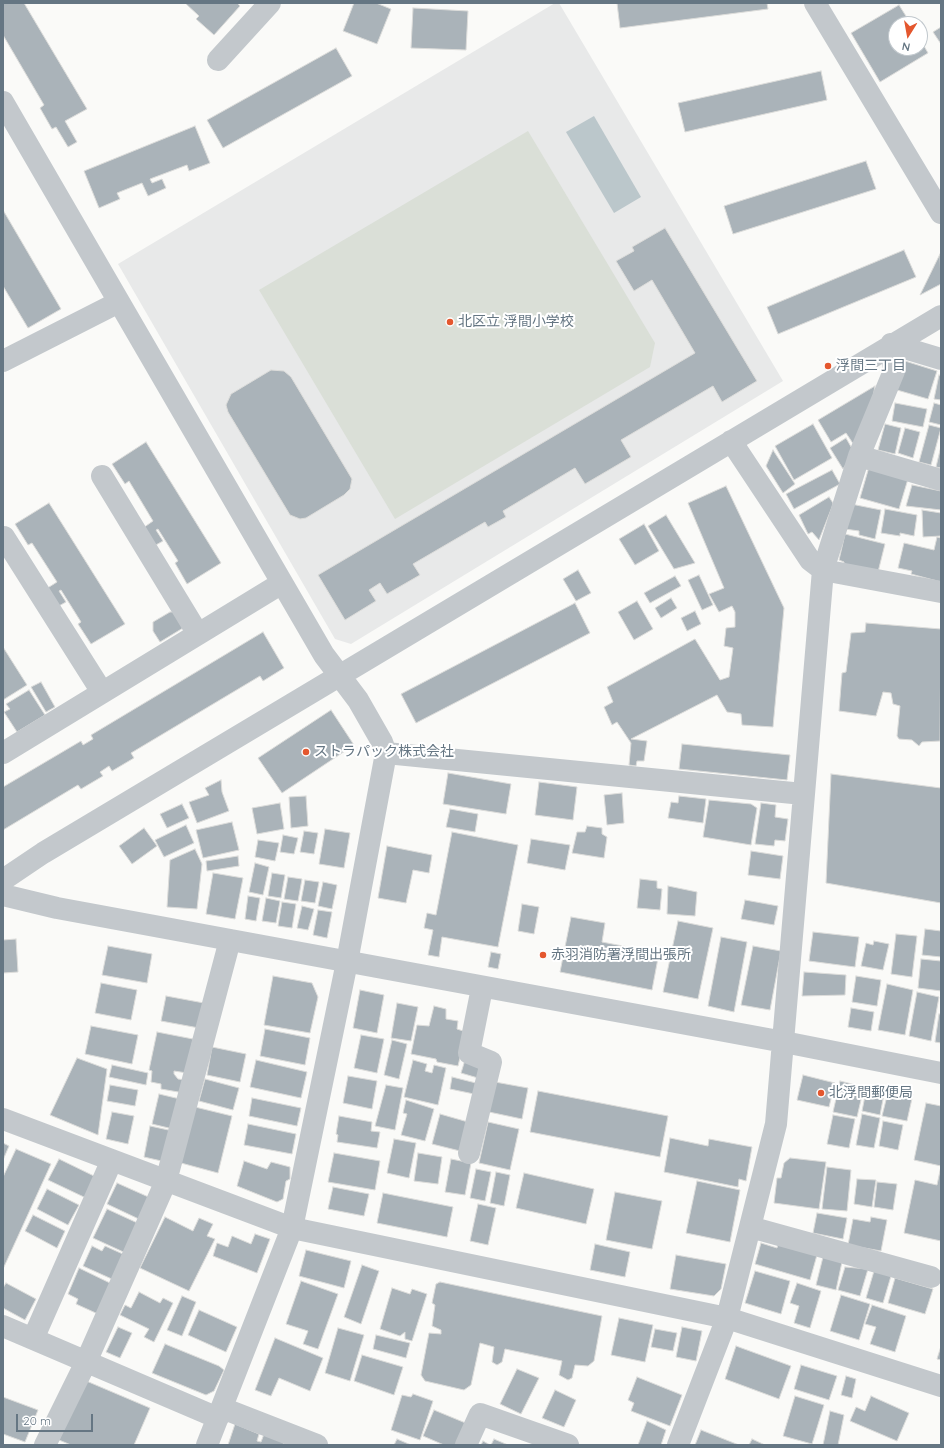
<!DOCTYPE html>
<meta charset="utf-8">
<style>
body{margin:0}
#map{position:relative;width:944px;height:1448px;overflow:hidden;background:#fafaf8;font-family:Quicksand,sans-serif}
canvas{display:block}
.frame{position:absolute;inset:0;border:4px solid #657683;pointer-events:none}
.north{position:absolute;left:888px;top:16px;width:40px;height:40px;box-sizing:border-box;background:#fff;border:1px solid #c1c8cd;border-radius:50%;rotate:191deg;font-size:11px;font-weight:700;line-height:16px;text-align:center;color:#657683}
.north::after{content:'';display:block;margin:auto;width:14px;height:18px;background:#e4572e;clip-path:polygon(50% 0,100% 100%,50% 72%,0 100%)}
.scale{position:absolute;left:16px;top:1414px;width:77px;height:18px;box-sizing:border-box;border:2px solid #657683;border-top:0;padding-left:5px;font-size:12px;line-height:14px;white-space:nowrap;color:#657683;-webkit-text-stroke:3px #fff;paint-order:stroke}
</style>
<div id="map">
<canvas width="944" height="1448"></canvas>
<div class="frame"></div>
<div class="north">N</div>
<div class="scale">20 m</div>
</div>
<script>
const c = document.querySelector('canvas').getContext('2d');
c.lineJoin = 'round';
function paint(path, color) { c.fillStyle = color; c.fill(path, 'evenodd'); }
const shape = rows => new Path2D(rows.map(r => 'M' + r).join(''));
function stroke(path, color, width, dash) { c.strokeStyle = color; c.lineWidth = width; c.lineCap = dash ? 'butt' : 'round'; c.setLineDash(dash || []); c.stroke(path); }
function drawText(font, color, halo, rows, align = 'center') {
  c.font = font + ' Quicksand,"Noto Sans JP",sans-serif'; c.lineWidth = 4; c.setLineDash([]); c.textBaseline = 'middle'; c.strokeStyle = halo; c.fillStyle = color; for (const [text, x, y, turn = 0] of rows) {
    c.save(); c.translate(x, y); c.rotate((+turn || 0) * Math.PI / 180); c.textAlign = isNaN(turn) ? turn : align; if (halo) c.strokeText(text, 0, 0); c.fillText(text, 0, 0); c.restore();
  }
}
paint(shape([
 [555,3,559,3,783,381,351,644,335,639,118,264]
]), '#e8e9e9');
paint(shape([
 [528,131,655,343,650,367,395,519,259,290]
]), '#dadfd7');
paint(shape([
 [594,116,641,197,614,213,566,132]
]), '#bbc7cb');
const building = shape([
 [3,3,24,3,87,109,65,121,77,142,68,147,56,127,52,129,40,108,44,105,3,35,3,3],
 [185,3,237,3,240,6,214,35,196,19,199,16,185,3],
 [354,3,376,3,391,9,377,44,343,31,354,3],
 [617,3,767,3,768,9,620,28,617,3],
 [899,5,911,24,896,24,896,48,920,48,920,39,928,53,880,82,851,33,899,5],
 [413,8,468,11,466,50,411,48,413,8],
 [941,27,941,44,933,32,941,27],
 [336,48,352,76,223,148,207,120,336,48],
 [821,71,827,100,685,132,678,103,821,71],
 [195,126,210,163,189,171,187,165,150,179,152,183,162,179,166,188,148,196,142,183,117,193,120,199,99,208,84,171,195,126],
 [866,161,876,189,733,234,724,206,866,161],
 [3,210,61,309,28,328,3,286,3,210],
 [665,228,757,381,722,402,713,386,621,440,631,457,585,484,575,468,503,511,506,517,488,527,485,522,413,564,420,575,387,594,380,583,369,590,376,601,345,620,318,575,695,353,652,280,634,291,616,261,634,251,632,247,665,228],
 [904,250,916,277,778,334,767,307,904,250],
 [940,254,941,284,920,295,940,254],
 [905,361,937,371,928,399,897,390,905,361],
 [271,370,284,371,291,377,352,479,350,489,344,495,306,518,300,519,290,515,228,412,226,405,231,394,271,370],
 [939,375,941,376,941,400,934,399,939,375],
 [875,386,870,414,856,448,846,433,831,442,818,420,875,386],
 [895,403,927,409,923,427,892,421,895,403],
 [934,403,941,405,941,425,929,422,934,403],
 [813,424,832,458,794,480,775,446,813,424],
 [885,424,901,428,895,454,878,450,885,424],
 [929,425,941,428,931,465,919,462,929,425],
 [905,428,920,432,913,458,898,453,905,428],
 [846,438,854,452,843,469,830,448,846,438],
 [146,442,221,563,187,584,175,563,178,561,158,529,156,530,163,541,154,546,143,528,153,521,129,481,125,484,112,464,146,442],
 [941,446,941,468,936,467,941,446],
 [773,450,795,484,783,493,766,466,773,450],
 [869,467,908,479,899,509,860,498,869,467],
 [832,470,840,484,794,509,786,494,832,470],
 [912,485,941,491,941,510,906,506,912,485],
 [726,486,784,608,773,727,742,725,741,714,727,712,717,695,631,739,647,741,644,761,637,761,636,766,629,765,631,743,617,722,612,725,604,707,613,702,607,687,695,639,720,680,729,677,733,648,724,646,726,628,735,627,735,612,732,606,719,612,709,594,724,588,688,503,726,486],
 [829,497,833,503,832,507,819,540,812,532,808,534,799,515,829,497],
 [49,503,125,624,91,644,78,624,81,622,61,590,59,591,66,602,57,607,46,589,57,582,32,543,28,545,15,524,49,503],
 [851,504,881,510,875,539,859,535,859,531,845,529,851,504],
 [885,509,917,515,914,536,900,533,900,536,881,533,885,509],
 [922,510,941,513,941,536,923,537,922,510],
 [666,515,695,563,674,569,648,526,666,515],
 [644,524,659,551,635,565,619,539,644,524],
 [845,534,885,544,878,572,844,564,844,562,839,560,845,534],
 [937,537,941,538,941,582,911,574,912,571,898,568,904,543,934,550,937,537],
 [578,570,591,593,576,601,563,579,578,570],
 [699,575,713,605,702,610,688,580,699,575],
 [675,576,681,586,650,603,644,593,675,576],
 [671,598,677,608,661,618,655,608,671,598],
 [637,601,653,629,634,640,618,612,637,601],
 [575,603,590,633,416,723,401,694,575,603],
 [695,611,701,624,687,631,681,618,695,611],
 [170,612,174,612,183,628,160,642,153,631,153,622,170,612],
 [866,623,941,629,940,741,922,742,919,746,912,740,899,739,897,736,900,706,893,704,891,693,883,692,876,716,839,711,842,673,846,672,851,633,865,632,866,623],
 [263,632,284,668,263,681,260,676,131,753,134,758,112,771,109,766,100,772,103,776,81,789,78,785,3,830,3,787,81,741,83,745,93,739,91,735,263,632],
 [3,647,27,685,3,700,3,647],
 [41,682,55,707,46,712,31,687,41,682],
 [29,690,45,715,17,732,4,712,10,709,6,704,29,690],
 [331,710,354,745,282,793,258,758,331,710],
 [682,744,790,755,787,780,679,769,682,744],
 [448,773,511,784,506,814,443,804,448,773],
 [831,774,941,788,941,903,826,883,831,774],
 [221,780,222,792,229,811,197,823,189,802,209,795,205,788,221,780],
 [539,782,577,787,573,820,535,815,539,782],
 [622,793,624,823,607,825,604,795,622,793],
 [306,796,308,826,291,828,289,797,306,796],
 [679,796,706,799,703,823,668,818,671,802,678,803,679,796],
 [709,800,751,804,757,808,751,845,703,837,709,800],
 [280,803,284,829,257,834,252,808,280,803],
 [761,803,776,805,775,817,788,819,785,841,775,840,774,846,755,844,761,803],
 [182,804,189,818,167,828,160,814,182,804],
 [450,809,478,814,475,832,446,827,450,809],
 [232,822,239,850,203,858,196,830,232,822],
 [186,825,194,843,164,857,155,840,186,825],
 [587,826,602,828,602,834,607,837,604,858,572,853,577,832,585,832,587,826],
 [144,828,157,846,132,864,119,846,144,828],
 [325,829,350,833,344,868,319,864,325,829],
 [304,831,318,833,314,854,300,852,304,831],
 [452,832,518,845,498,947,442,937,439,957,428,955,433,930,424,928,427,913,436,915,452,832],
 [283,835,298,838,294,854,280,852,283,835],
 [531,839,570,845,565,870,527,863,531,839],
 [258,840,279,843,275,861,255,857,258,840],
 [387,846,432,855,429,873,413,870,406,903,378,898,387,846],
 [195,849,202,864,197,909,167,907,170,860,195,849],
 [751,851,783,856,780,879,748,875,751,851],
 [238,856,239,866,207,871,206,861,238,856],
 [255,863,269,867,263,895,249,892,255,863],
 [213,873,243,878,235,919,206,914,213,873],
 [272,873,285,875,281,898,268,896,272,873],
 [288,877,302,879,298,901,284,899,288,877],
 [640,879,657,881,657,888,662,889,660,910,637,908,640,879],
 [305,880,319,882,315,903,301,901,305,880],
 [323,882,337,885,332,909,318,906,323,882],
 [668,886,697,892,695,916,667,914,668,886],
 [248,896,260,898,256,921,245,919,248,896],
 [266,898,280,901,276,923,262,921,266,898],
 [745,900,778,906,774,925,741,919,745,900],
 [282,902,296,904,292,928,278,926,282,902],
 [522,904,539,907,534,934,518,931,522,904],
 [302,906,314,909,308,930,297,928,302,906],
 [318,910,332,912,327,938,313,935,318,910],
 [571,917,605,923,602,942,659,953,652,990,560,972,571,917],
 [678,921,713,928,698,999,663,992,678,921],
 [925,929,941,931,941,957,922,955,925,929],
 [813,932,859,937,855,967,809,961,813,932],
 [896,934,917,936,912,977,891,974,896,934],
 [721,937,747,942,734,1012,708,1006,721,937],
 [16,939,18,972,3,973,3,940,16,939],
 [874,941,889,944,883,970,861,966,866,943,873,945,874,941],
 [108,946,152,954,147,983,102,975,108,946],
 [753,946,781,951,770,1010,741,1005,753,946],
 [491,952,501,954,498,969,488,967,491,952],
 [921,959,941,961,941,991,918,988,921,959],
 [804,972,846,975,845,995,802,996,804,972],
 [273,976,312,983,318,997,310,1033,264,1025,273,976],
 [856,976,881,980,877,1006,852,1002,856,976],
 [101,983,137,990,131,1020,95,1013,101,983],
 [887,984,913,990,905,1035,878,1030,887,984],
 [360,990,384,995,377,1033,353,1028,360,990],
 [917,992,939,997,931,1041,909,1036,917,992],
 [166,996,204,1003,199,1028,161,1021,166,996],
 [397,1003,418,1007,411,1041,391,1038,397,1003],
 [434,1006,446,1009,446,1019,458,1021,457,1029,466,1032,458,1066,437,1062,436,1059,411,1054,417,1025,429,1026,434,1006],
 [851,1008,874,1012,871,1031,848,1027,851,1008],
 [939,1014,941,1014,941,1043,935,1042,939,1014],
 [91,1026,138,1035,132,1064,85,1054,91,1026],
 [265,1029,310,1038,305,1065,260,1056,265,1029],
 [157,1032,193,1039,187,1073,174,1071,174,1074,178,1079,186,1080,184,1093,161,1089,161,1084,151,1082,152,1071,149,1070,157,1032],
 [361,1035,384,1039,377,1073,354,1068,361,1035],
 [392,1040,407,1044,399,1079,384,1075,392,1040],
 [212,1047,246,1054,240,1082,207,1075,212,1047],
 [77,1058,107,1069,98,1135,50,1115,77,1058],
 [256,1060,307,1072,301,1098,250,1087,256,1060],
 [413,1060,427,1064,425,1071,432,1073,434,1065,446,1068,438,1105,404,1097,413,1060],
 [465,1060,482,1065,478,1078,461,1073,465,1060],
 [112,1065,148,1073,146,1085,109,1077,112,1065],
 [803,1075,835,1083,829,1107,797,1100,803,1075],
 [348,1076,377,1081,372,1109,343,1103,348,1076],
 [452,1077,476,1083,474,1094,450,1089,452,1077],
 [205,1079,239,1088,233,1110,199,1101,205,1079],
 [840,1081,864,1087,857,1117,833,1112,840,1081],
 [495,1082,528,1088,522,1119,489,1112,495,1082],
 [110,1085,138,1090,135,1106,107,1101,110,1085],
 [386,1085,403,1088,395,1130,375,1126,386,1085],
 [867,1086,885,1089,880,1115,862,1111,867,1086],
 [889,1088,913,1094,907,1121,882,1116,889,1088],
 [538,1091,668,1116,660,1157,530,1132,538,1091],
 [159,1094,180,1099,173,1129,152,1124,159,1094],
 [252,1098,301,1108,297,1126,249,1116,252,1098],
 [406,1100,434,1109,425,1141,401,1135,407,1114,403,1113,406,1100],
 [926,1103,941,1106,941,1241,904,1233,915,1180,937,1185,941,1166,914,1160,926,1103],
 [195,1107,232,1116,218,1173,181,1163,195,1107],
 [112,1112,134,1116,128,1144,106,1139,112,1112],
 [440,1114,468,1122,460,1151,432,1144,440,1114],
 [862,1114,880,1118,874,1148,856,1145,862,1114],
 [833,1115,855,1119,849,1148,827,1144,833,1115],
 [339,1116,372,1122,371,1131,380,1132,377,1148,337,1142,338,1135,336,1134,339,1116],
 [883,1121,903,1125,898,1150,879,1146,883,1121],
 [488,1122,519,1129,510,1170,479,1163,488,1122],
 [248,1124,296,1134,292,1154,244,1145,248,1124],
 [150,1126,173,1131,166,1162,144,1157,150,1126],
 [670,1138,708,1146,709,1139,752,1147,746,1181,739,1179,738,1187,664,1172,670,1138],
 [394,1139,416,1143,409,1178,387,1173,394,1139],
 [3,1143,9,1146,3,1160,3,1143],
 [16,1149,51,1164,3,1269,3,1177,16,1149],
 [334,1153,380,1161,375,1190,328,1182,334,1153],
 [418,1153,442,1157,438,1184,414,1181,418,1153],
 [790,1158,826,1162,819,1209,774,1203,777,1178,781,1178,784,1163,790,1158],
 [59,1159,96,1177,86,1198,48,1180,59,1159],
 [451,1159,471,1163,465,1195,445,1192,451,1159],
 [244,1161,267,1169,271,1162,290,1167,290,1179,286,1181,283,1199,277,1202,237,1186,244,1161],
 [827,1167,851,1170,847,1211,822,1209,827,1167],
 [476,1169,491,1172,485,1201,470,1198,476,1169],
 [496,1172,510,1175,504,1206,490,1203,496,1172],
 [524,1173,594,1189,586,1224,516,1208,524,1173],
 [857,1179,876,1180,872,1207,854,1204,857,1179],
 [697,1181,740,1190,730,1242,686,1233,697,1181],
 [877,1182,897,1184,893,1210,874,1207,877,1182],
 [117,1183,153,1199,143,1221,107,1204,117,1183],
 [333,1187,369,1194,364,1216,328,1209,333,1187],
 [47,1189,79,1205,68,1225,37,1209,47,1189],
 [615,1192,662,1201,652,1249,606,1240,615,1192],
 [383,1193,453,1207,447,1237,377,1223,383,1193],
 [478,1204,496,1208,488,1245,470,1241,478,1204],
 [107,1209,144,1226,130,1255,93,1238,107,1209],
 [817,1213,847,1218,843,1239,813,1233,817,1213],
 [33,1215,65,1231,57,1248,25,1231,33,1215],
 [165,1217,193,1231,199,1218,213,1224,207,1236,215,1239,189,1291,140,1268,165,1217],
 [871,1217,887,1220,881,1251,848,1245,853,1219,870,1222,871,1217],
 [255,1234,270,1239,257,1273,213,1256,217,1243,228,1247,232,1236,251,1244,255,1234],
 [761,1243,777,1248,778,1244,817,1255,810,1280,755,1264,761,1243],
 [595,1244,630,1252,625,1277,590,1270,595,1244],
 [92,1246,102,1251,105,1246,125,1255,114,1280,83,1266,92,1246],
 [306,1250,351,1261,344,1288,299,1276,306,1250],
 [676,1255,726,1264,721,1289,714,1296,670,1289,676,1255],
 [823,1257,842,1262,836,1290,816,1285,823,1257],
 [362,1265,379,1271,361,1324,344,1317,362,1265],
 [845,1267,868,1269,860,1296,838,1290,845,1267],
 [79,1268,112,1284,98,1314,76,1304,78,1299,68,1294,79,1268],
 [755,1271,790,1281,781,1314,745,1303,755,1271],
 [874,1271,891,1276,883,1303,866,1298,874,1271],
 [895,1278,933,1289,925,1314,888,1303,895,1278],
 [301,1281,338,1294,318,1349,303,1344,308,1331,286,1324,301,1281],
 [440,1282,602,1316,594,1361,588,1366,575,1365,572,1378,568,1380,559,1375,562,1361,505,1349,502,1362,497,1365,492,1362,494,1347,480,1343,471,1385,464,1390,425,1381,421,1375,429,1333,441,1334,441,1330,432,1326,435,1305,432,1303,436,1284,440,1282],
 [6,1283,36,1299,25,1320,3,1308,3,1288,6,1283],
 [797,1283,821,1291,810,1328,794,1323,799,1306,790,1303,797,1283],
 [392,1288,410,1294,412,1289,427,1294,412,1341,405,1339,405,1332,400,1336,380,1329,392,1288],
 [139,1292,160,1303,163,1298,173,1303,154,1342,144,1337,149,1329,120,1315,125,1305,131,1308,139,1292],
 [841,1295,870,1304,859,1340,830,1331,841,1295],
 [182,1296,196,1302,182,1336,167,1330,182,1296],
 [872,1305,906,1316,895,1352,870,1344,876,1327,865,1324,872,1305],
 [199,1310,237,1327,226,1352,188,1335,199,1310],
 [619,1318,653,1325,645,1362,611,1355,619,1318],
 [118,1327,132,1333,120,1358,106,1352,118,1327],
 [682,1327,702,1331,696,1361,676,1357,682,1327],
 [338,1328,364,1335,350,1381,325,1373,338,1328],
 [655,1329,677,1333,673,1351,651,1347,655,1329],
 [376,1335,410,1343,406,1358,373,1349,376,1335],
 [275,1338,323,1358,310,1391,279,1378,271,1396,255,1390,275,1338],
 [165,1344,219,1366,224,1370,214,1391,206,1395,152,1373,165,1344],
 [736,1346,791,1366,779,1399,725,1379,736,1346],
 [941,1346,941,1360,937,1359,941,1346],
 [362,1355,403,1367,394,1395,354,1381,362,1355],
 [801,1365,837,1376,829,1400,794,1389,801,1365],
 [517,1369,539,1378,521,1414,500,1404,517,1369],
 [846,1376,856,1379,852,1398,841,1395,846,1376],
 [637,1377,682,1395,670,1426,631,1411,634,1403,628,1400,637,1377],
 [84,1380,150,1408,134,1445,71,1445,59,1440,84,1380],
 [555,1390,576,1400,564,1427,542,1418,555,1390],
 [413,1394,433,1401,420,1440,391,1430,402,1395,411,1397,413,1394],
 [795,1396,824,1405,812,1444,783,1436,795,1396],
 [871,1396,909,1413,897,1441,850,1421,856,1407,865,1411,871,1396],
 [3,1397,38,1410,25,1442,3,1434,3,1397],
 [434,1410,468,1424,459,1445,444,1445,423,1436,434,1410],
 [830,1411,844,1415,838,1445,823,1445,830,1411],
 [647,1421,666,1430,661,1445,638,1445,647,1421],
 [235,1424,259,1434,257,1441,261,1442,264,1434,284,1442,283,1445,228,1445,235,1424],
 [701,1430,739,1445,695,1445,701,1430],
 [397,1439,411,1445,394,1445,397,1439],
 [494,1439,508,1445,491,1445,494,1439],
 [752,1439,765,1445,749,1445,752,1439],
 [483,1441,490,1445,481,1445,483,1441]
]);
paint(building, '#aab3b9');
stroke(building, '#dcdcda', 1);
stroke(shape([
 [815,3,941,213],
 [218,60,270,3],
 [3,102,324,655,358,700,382,742,386,753,803,794],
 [3,361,119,302],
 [731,441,810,560,823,570,941,592],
 [859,456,941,480],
 [102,476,198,634],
 [4,537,102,692],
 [3,753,282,583],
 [3,880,43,853,941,316],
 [3,895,57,908,784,1042,941,1073],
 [3,1119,292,1228,727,1318,941,1386],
 [469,1153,491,1062,469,1053,482,988],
 [750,1227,931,1277],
 [3,1326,218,1418],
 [33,1339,112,1160],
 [222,1408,317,1445],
 [45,1445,86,1362,166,1181,230,940],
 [207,1445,292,1228,347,962,386,753],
 [466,1445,480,1414,568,1445],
 [678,1445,727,1318,776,1124,823,570,859,456,894,371,891,344,941,359]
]), '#c3c8cc', 22);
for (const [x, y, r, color] of [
 [450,322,4,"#e4572e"],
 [828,366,4,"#e4572e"],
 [306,752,4,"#e4572e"],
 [543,955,4,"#e4572e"],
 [821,1093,4,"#e4572e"]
]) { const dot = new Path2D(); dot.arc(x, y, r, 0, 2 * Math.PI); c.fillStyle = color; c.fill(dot); stroke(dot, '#fff', 1.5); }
drawText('14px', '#657683', '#fff', [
 ["北区立 浮間小学校",458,322],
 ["浮間三丁目",836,366],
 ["ストラパック株式会社",314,752],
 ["赤羽消防署浮間出張所",551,955],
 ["北浮間郵便局",829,1093]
], 'left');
</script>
